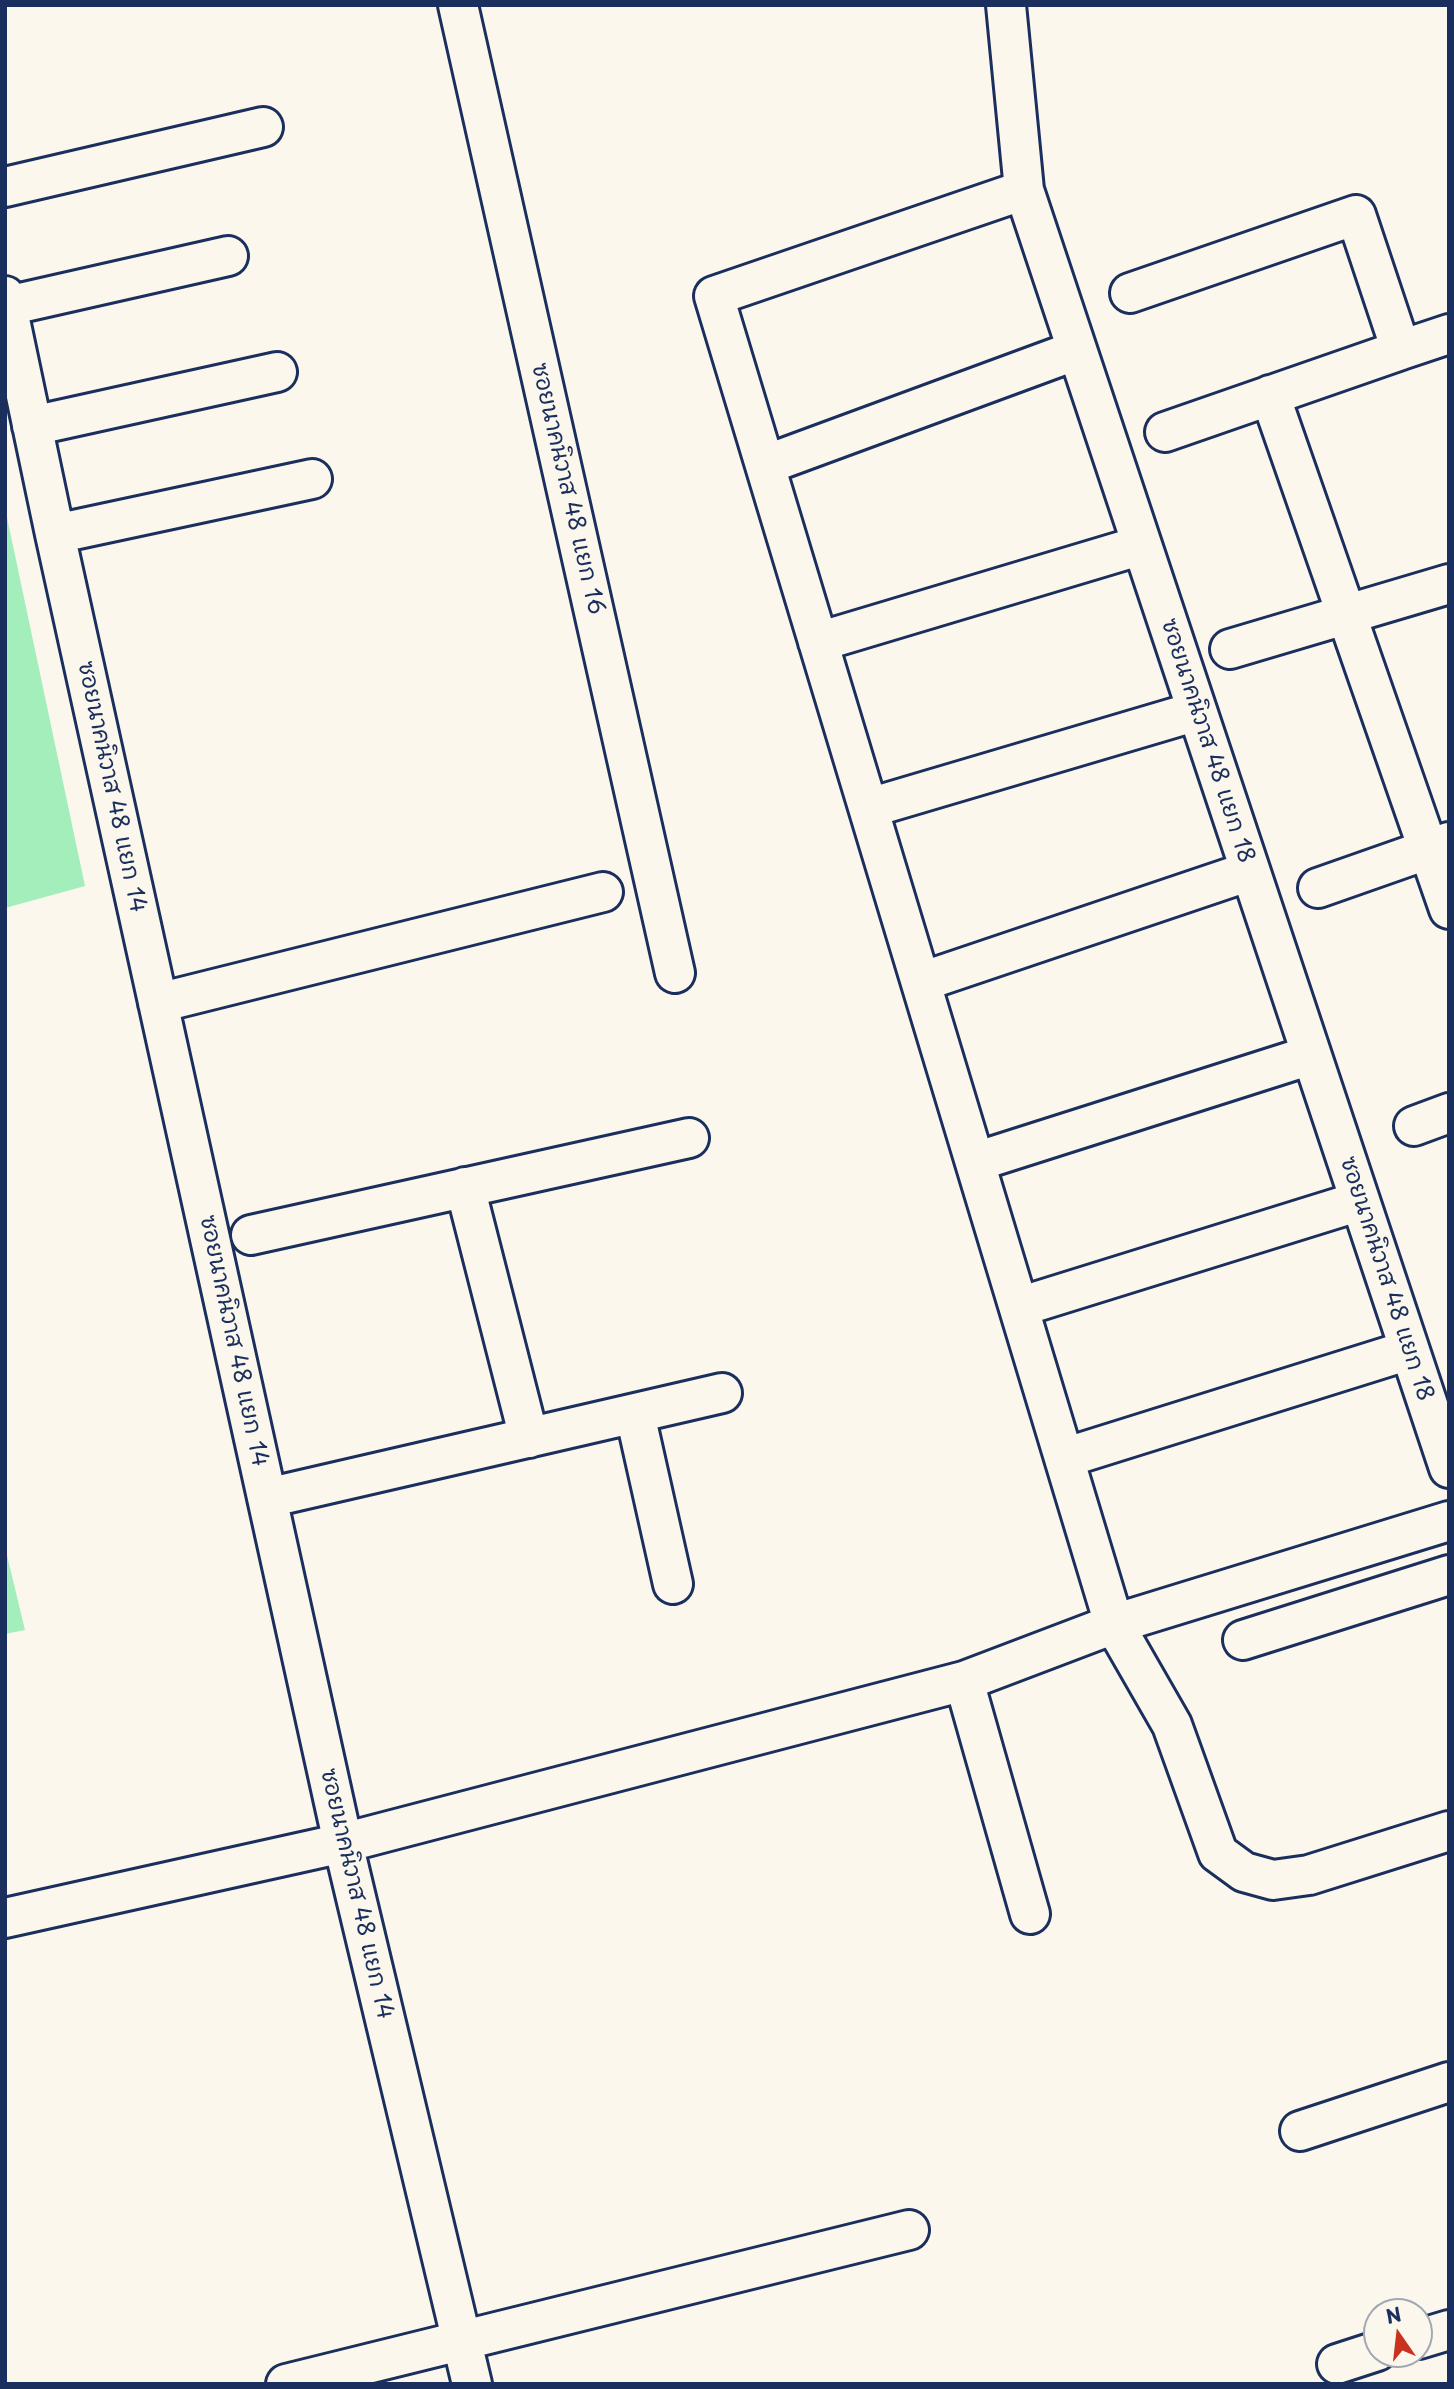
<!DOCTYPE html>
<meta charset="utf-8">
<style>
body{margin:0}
#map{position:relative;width:1454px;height:2389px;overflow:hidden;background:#fbf7ec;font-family:"Playpen Sans",sans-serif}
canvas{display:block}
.frame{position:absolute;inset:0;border:7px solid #1b2f5e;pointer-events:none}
.north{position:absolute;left:1363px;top:2298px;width:70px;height:70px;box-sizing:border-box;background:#fbf7ec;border:2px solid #a1a7b3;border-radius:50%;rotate:346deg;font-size:19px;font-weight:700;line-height:28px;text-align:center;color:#1b2f5e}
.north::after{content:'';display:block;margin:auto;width:24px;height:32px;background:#c8321e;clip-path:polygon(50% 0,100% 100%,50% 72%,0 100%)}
</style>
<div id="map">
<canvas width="1454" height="2389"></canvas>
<div class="frame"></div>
<div class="north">N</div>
</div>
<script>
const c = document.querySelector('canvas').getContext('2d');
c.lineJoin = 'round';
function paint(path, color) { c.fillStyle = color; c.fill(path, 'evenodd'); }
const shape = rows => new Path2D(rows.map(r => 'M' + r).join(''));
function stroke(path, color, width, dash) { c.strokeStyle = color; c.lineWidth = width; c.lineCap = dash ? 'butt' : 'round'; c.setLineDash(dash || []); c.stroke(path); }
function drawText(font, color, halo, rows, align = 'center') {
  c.font = font + ' "Playpen Sans","Playpen Sans Thai",sans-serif'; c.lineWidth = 6; c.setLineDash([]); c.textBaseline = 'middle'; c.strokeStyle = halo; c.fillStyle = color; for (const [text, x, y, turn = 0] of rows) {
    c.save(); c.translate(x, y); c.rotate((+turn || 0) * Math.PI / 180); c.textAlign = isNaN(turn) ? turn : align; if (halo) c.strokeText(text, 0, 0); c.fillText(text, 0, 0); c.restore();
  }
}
paint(shape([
 [5,508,85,886,5,908],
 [5,1547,25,1630,5,1634]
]), '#a4eebc');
const street = shape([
 [458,5,675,973],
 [1006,5,1024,190,1449,1468],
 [5,187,263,127],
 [1024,190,714,296,1114,1624,1172,1725,1218,1853,1244,1872,1273,1880,1309,1875,1449,1831],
 [1130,293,1356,215,1401,350,1449,334],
 [5,296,55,534,343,1843,472,2384],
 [7,306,228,256],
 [1270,395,1449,909],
 [32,426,277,372],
 [1165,432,1401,350],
 [765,465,1077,350],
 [55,534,312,479],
 [818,642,1142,545],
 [1230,649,1449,584],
 [869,808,1197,711],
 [1318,888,1449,842],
 [921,982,1250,871],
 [158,1003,603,892],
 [1414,1126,1449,1113],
 [975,1162,1311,1055],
 [465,1187,529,1438],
 [251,1235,689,1138],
 [1019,1307,1360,1201],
 [635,1414,673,1584],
 [1064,1458,1409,1350],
 [267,1498,722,1393],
 [1243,1640,1449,1575],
 [964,1681,1030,1914],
 [5,1918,343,1843,964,1681,1114,1624,1449,1521],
 [1300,2131,1449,2082],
 [1419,2339,1449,2330],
 [1337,2364,1377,2351],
 [286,2384,909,2230]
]);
stroke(street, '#1b2f5e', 44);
stroke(street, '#fbf7ec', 38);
drawText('23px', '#1b2f5e', '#fbf7ec', [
 ["ซอยนาคนิวาส 48 แยก 16",567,489,77],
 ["ซอยนาคนิวาส 48 แยก 18",1207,741,72],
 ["ซอยนาคนิวาส 48 แยก 14",111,787,78],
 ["ซอยนาคนิวาส 48 แยก 18",1386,1279,72],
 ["ซอยนาคนิวาส 48 แยก 14",233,1341,78],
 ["ซอยนาคนิวาส 48 แยก 14",356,1894,77]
]);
</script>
